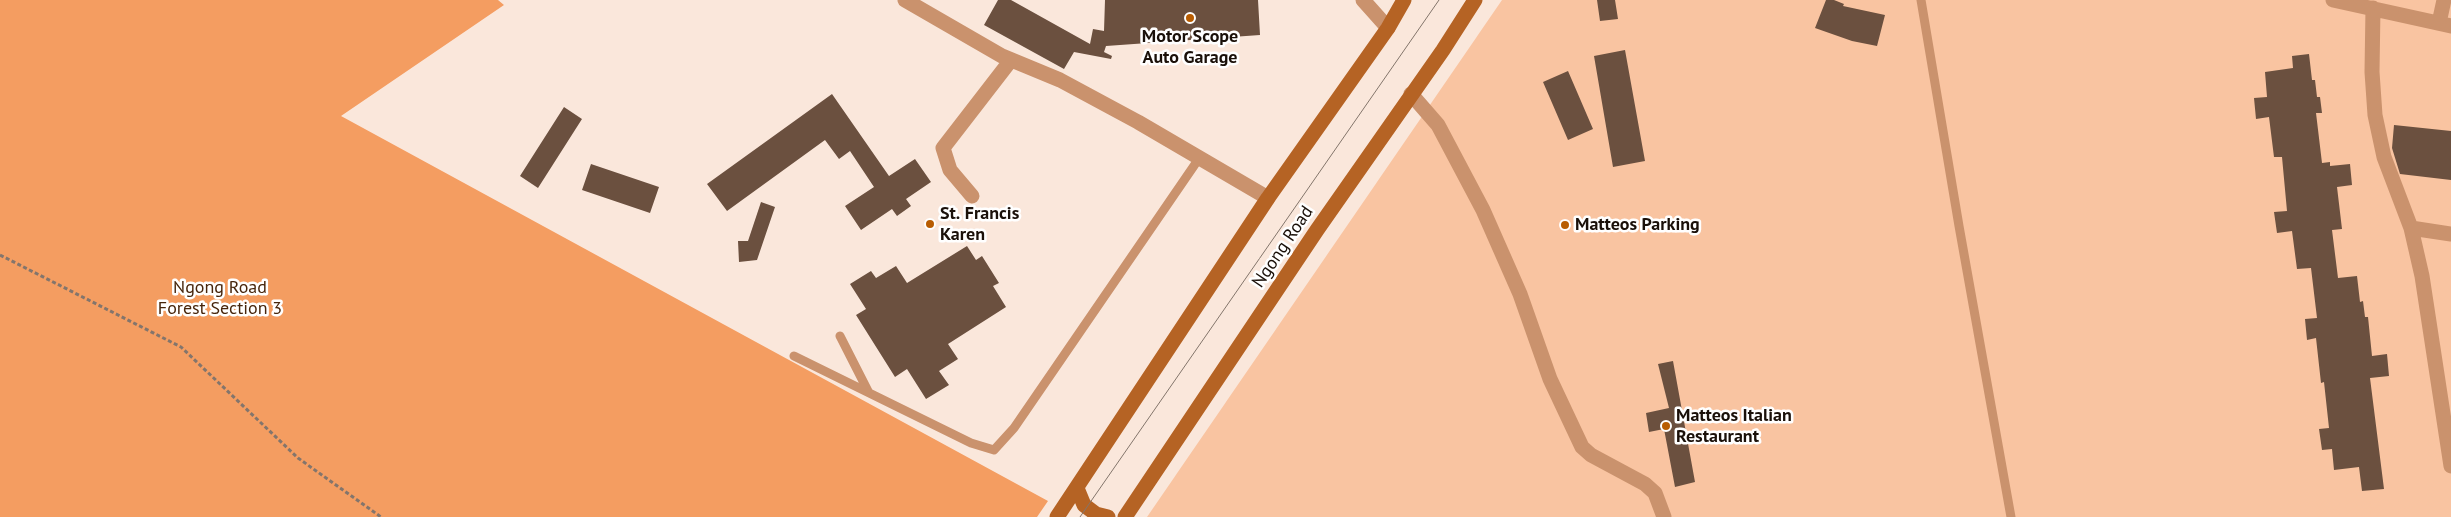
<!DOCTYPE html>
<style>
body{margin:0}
canvas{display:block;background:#fae7db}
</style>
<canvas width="2451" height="517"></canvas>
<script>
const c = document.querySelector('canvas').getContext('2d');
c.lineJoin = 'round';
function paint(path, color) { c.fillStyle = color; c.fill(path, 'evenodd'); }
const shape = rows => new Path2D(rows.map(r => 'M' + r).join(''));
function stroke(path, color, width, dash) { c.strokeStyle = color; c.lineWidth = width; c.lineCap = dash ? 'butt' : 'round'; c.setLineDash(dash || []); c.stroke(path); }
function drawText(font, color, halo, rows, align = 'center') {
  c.font = font + ' "PT Sans",sans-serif'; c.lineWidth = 5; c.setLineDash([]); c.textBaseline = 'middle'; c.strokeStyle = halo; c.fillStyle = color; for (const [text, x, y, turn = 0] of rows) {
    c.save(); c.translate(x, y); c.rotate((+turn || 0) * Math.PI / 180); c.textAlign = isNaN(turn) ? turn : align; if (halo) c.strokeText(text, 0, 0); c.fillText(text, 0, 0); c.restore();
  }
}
paint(shape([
 [1502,0,2451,0,2451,517,1147,517]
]), '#f9c4a1');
paint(shape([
 [0,0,498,0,504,5,341,116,1048,501,1037,517,0,517]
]), '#f49d61');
paint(shape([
 [998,0,1011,0,1090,44,1093,29,1104,31,1105,0,1258,0,1260,35,1106,46,1104,52,1112,56,1111,59,1074,52,1064,69,984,25],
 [1597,0,1615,0,1618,19,1600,21],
 [1826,0,1834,0,1844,4,1843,6,1885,15,1877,46,1852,41,1815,28],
 [1625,50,1645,161,1613,167,1594,56],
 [2309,54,2312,80,2315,80,2317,97,2320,97,2322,113,2316,113,2322,163,2330,162,2330,166,2350,164,2352,185,2337,187,2342,229,2332,230,2338,278,2357,276,2360,302,2363,301,2365,317,2368,317,2372,356,2387,354,2389,376,2370,378,2384,489,2362,491,2359,467,2334,470,2332,449,2322,450,2319,429,2329,428,2324,382,2321,383,2316,338,2307,340,2305,319,2317,318,2311,268,2297,269,2292,231,2277,233,2274,212,2287,211,2282,157,2274,157,2269,117,2256,119,2254,98,2267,97,2265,72,2293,68,2292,56],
 [1568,71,1593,129,1568,140,1543,82],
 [832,94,889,176,915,159,931,182,906,199,911,206,897,216,892,209,861,230,845,206,874,187,850,151,839,159,825,140,727,211,707,184],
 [564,107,582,119,538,188,520,176],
 [2394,125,2451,131,2451,180,2400,174,2392,148],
 [591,164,659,187,650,213,582,190],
 [761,202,775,207,757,260,739,262,738,241,748,241],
 [967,246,976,260,982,256,999,283,993,286,1006,307,948,344,958,359,939,371,949,385,926,399,907,369,895,377,856,315,866,309,850,284,871,271,876,278,896,266,907,283],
 [1673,361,1695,482,1675,487,1664,429,1649,432,1646,413,1669,408,1658,364]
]), '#6b503f');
stroke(shape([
 [0,255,181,347,298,458,381,517]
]), '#83756c', 3, [4, 2.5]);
stroke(shape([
 [1921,0,1959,226,2011,517],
 [840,336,868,391],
 [794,356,971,443,994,450,1014,428,1200,157]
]), '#ca926d', 9);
stroke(shape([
 [905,0,1002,56,1060,80,1138,122,1268,198],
 [1363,0,1388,28],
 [2333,0,2451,26],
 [2373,8,2372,72,2375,115,2384,157,2411,228,2422,276,2451,466],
 [2439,23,2444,0],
 [1411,94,1438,125,1483,210,1520,294,1550,379,1582,447,1591,455,1645,484,1655,493,1664,517],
 [972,196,950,170,943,148,1011,60],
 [2411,228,2451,234]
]), '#ca926d', 15);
stroke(shape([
 [1077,488,1084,505,1096,514,1108,517],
 [1057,517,1268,198,1388,28,1404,0],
 [1125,517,1317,230,1443,50,1475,0]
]), '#b56324', 15);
stroke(shape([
 [1080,517,1439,0]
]), '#83756b', 1);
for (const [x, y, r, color] of [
 [1190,18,5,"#b85c01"],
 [930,224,5,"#b85c01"],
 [1565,225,5,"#b85c01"],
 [1666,426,5,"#b85c01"]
]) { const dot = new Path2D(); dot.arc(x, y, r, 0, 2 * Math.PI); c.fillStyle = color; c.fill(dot); stroke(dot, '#fff', 2); }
drawText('bold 18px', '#1a1009', '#fff', [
 ["Motor Scope",1190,37,"center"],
 ["Auto Garage",1190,58,"center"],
 ["St. Francis",940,214],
 ["Karen",940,235],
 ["Matteos Parking",1575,225],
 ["Matteos Italian",1676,416],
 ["Restaurant",1676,437]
], 'left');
drawText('18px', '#1a1009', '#fff', [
 ["Ngong Road",1283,247,-56]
]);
drawText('18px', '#47250b', '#fff', [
 ["Ngong Road",220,288],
 ["Forest Section 3",220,309]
]);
</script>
